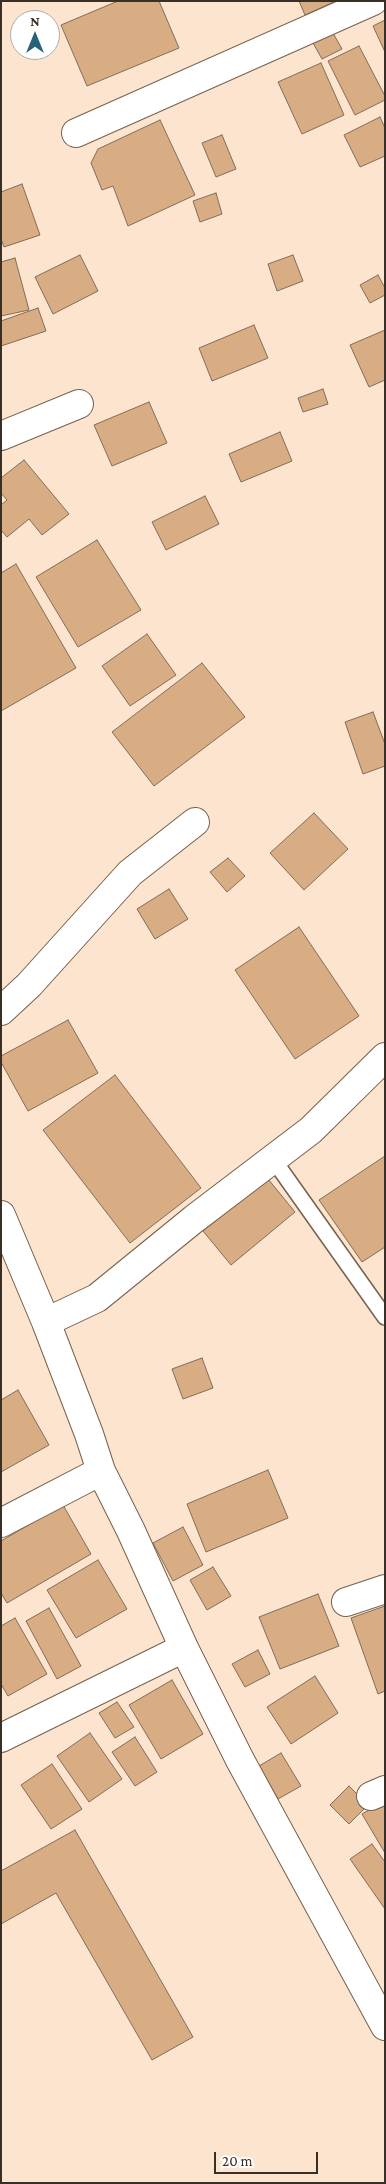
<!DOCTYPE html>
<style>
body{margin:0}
#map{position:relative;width:386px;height:2184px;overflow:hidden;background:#fce4ce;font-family:"Crimson Pro",serif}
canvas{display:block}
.frame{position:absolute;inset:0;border:2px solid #382f27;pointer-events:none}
.north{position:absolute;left:10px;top:10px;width:50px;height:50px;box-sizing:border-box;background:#fff;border:1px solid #afaca9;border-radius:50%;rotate:0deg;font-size:14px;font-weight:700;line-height:20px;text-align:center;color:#382f27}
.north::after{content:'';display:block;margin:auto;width:18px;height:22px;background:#28617a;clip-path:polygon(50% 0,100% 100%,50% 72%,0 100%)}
.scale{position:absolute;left:214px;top:2152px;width:104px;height:22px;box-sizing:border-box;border:2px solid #382f27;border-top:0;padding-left:6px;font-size:15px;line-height:18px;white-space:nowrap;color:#382f27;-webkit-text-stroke:4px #fff;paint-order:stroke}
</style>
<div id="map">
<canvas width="386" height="2184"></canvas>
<div class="frame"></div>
<div class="north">N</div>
<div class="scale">20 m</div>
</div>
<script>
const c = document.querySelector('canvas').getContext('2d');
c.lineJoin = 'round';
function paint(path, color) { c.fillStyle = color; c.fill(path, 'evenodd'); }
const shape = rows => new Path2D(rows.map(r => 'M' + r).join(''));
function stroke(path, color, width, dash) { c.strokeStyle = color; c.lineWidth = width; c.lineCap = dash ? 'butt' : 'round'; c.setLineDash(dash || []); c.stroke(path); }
const building = shape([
 [118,1,159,1,179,48,87,86,61,25,118,1],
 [299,1,336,1,305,15,299,1],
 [385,20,385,52,373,26,385,20],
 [333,33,342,49,322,59,313,43,333,33],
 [359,46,385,96,385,100,355,115,328,61,359,46],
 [321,63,344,115,302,134,278,82,321,63],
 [380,117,385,128,385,156,360,167,344,135,380,117],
 [160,120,195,195,128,226,113,186,102,190,91,163,98,149,160,120],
 [222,135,236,169,216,177,202,143,222,135],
 [22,184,40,235,4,247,1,239,1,192,22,184],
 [216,193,222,214,200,222,193,201,216,193],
 [80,255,98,291,53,314,35,277,80,255],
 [293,255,303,281,277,291,268,264,293,255],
 [15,258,29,310,1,316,1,262,15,258],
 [378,275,385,288,385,295,370,303,360,285,378,275],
 [38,308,46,331,1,346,1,321,38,308],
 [254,325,268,358,212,381,199,348,254,325],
 [385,330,385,380,369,387,350,345,385,330],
 [323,389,328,404,303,412,298,398,323,389],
 [149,402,167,443,112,466,94,425,149,402],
 [280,432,292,461,241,482,229,454,280,432],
 [24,460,69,514,42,535,29,519,7,537,1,530,1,505,7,500,1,493,1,478,24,460],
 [205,496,219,524,166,550,152,522,205,496],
 [97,540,141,610,78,647,36,577,97,540],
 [16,564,76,668,1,711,1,573,16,564],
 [147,634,176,675,130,706,102,666,147,634],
 [202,663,245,717,154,786,112,732,202,663],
 [373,712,385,744,385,766,363,774,345,722,373,712],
 [314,813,348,849,304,890,270,853,314,813],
 [228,858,245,876,227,892,210,872,228,858],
 [169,889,188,919,155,939,137,909,169,889],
 [299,927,359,1016,295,1059,235,970,299,927],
 [68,1020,98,1073,28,1111,1,1062,1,1056,68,1020],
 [115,1075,201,1188,130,1243,43,1130,115,1075],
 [385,1156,385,1247,362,1262,319,1200,385,1156],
 [268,1179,295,1212,231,1265,203,1231,268,1179],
 [202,1358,213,1388,183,1399,172,1369,202,1358],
 [18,1390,49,1445,1,1472,1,1400,18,1390],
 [268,1470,288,1518,206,1552,187,1504,268,1470],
 [63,1505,91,1554,7,1603,1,1593,1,1541,63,1505],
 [183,1527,203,1565,173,1581,153,1543,183,1527],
 [98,1560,127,1609,76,1638,47,1590,98,1560],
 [213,1567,231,1596,207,1610,190,1580,213,1567],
 [318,1594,339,1646,280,1669,259,1617,318,1594],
 [385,1606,385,1691,378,1694,351,1618,385,1606],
 [49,1608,81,1666,57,1679,26,1621,49,1608],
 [15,1618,47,1674,8,1696,1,1684,1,1626,15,1618],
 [258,1650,270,1674,245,1687,232,1664,258,1650],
 [315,1676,338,1713,291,1744,267,1707,315,1676],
 [172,1680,203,1734,161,1759,129,1705,172,1680],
 [117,1702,134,1727,115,1738,99,1713,117,1702],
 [90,1733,122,1779,89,1802,57,1756,90,1733],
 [135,1737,157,1772,135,1786,112,1752,135,1737],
 [281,1753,301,1786,278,1799,259,1766,281,1753],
 [52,1764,82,1809,51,1829,21,1785,52,1764],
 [349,1786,368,1805,349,1824,330,1805,349,1786],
 [385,1801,385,1853,362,1814,385,1801],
 [75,1830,193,2037,152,2060,56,1893,1,1924,1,1871,75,1830],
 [372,1844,385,1862,385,1909,350,1859,372,1844]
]);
paint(building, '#d8ad83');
stroke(building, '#816c59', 1);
const lane = shape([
 [273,1159,385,1317]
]);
const street = shape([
 [76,133,373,1],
 [1,436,79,404],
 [1,1011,29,985,130,873,195,822],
 [1,1215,46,1322,89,1434,101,1471,131,1531,184,1648,240,1760,385,2026],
 [46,1322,97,1298,194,1219,311,1130,385,1057],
 [1,1523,101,1471],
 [346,1602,385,1589],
 [1,1738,184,1648],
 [371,1796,385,1790]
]);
stroke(lane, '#75614d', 18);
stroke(street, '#75614d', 30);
stroke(lane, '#fff', 15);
stroke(street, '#fff', 28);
</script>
